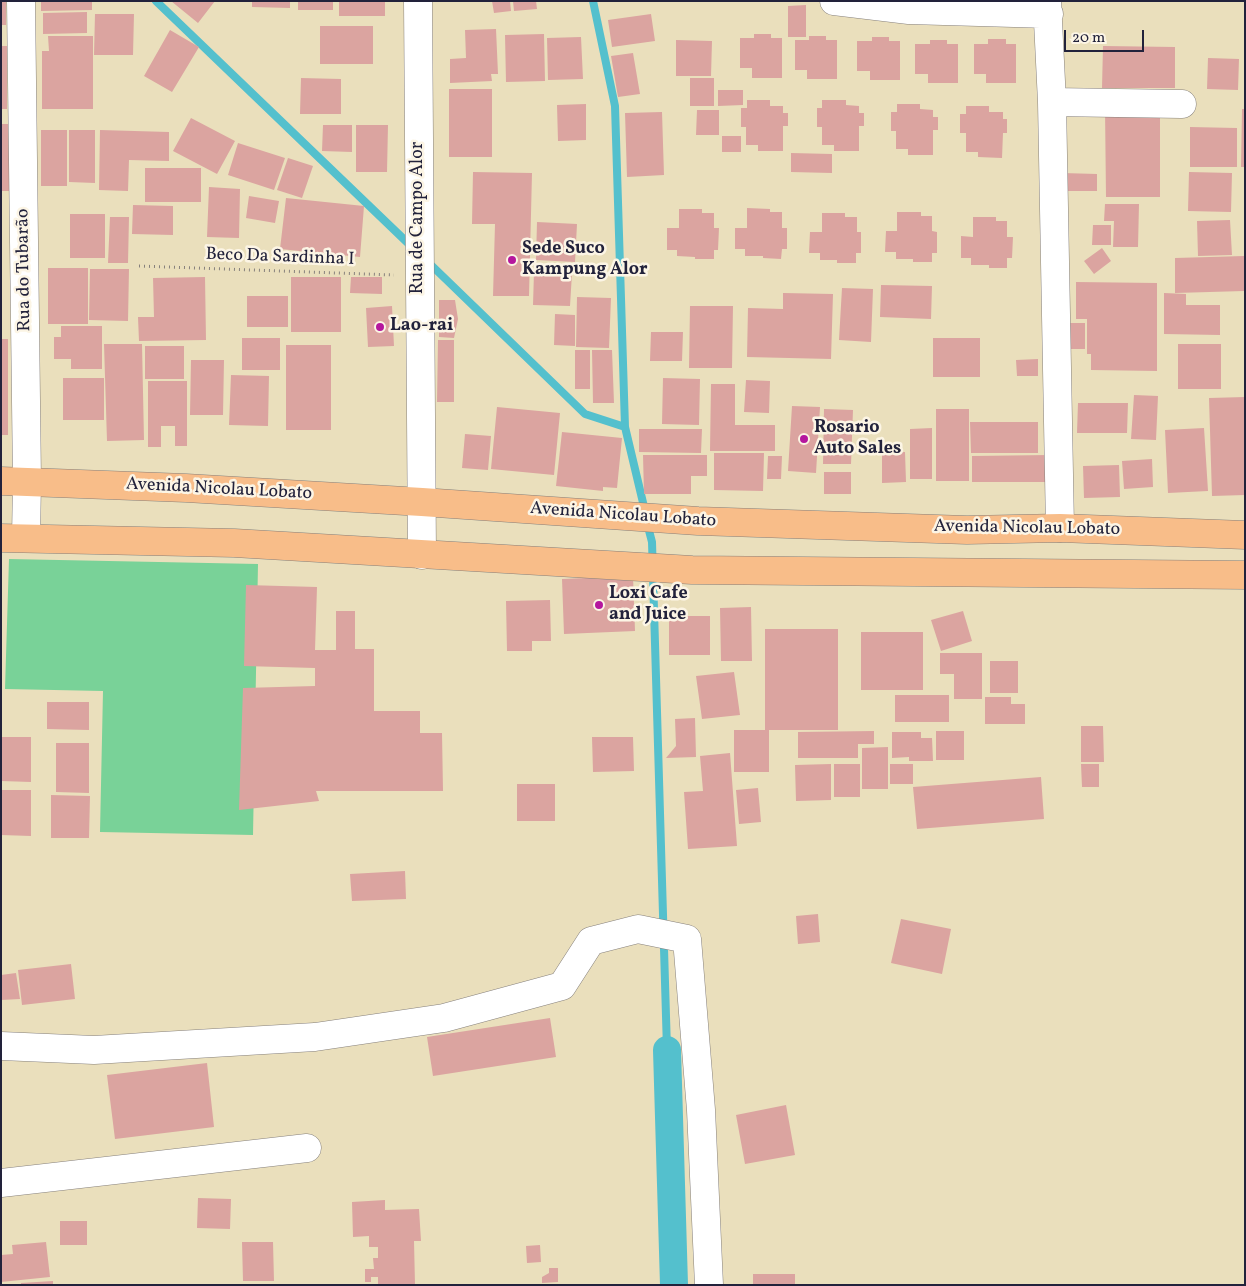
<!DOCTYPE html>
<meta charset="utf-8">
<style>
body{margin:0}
#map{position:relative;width:1246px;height:1286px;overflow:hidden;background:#eadfbc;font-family:Vollkorn,serif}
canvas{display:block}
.frame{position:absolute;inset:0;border:2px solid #22223b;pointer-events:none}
.scale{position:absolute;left:1064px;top:30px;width:80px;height:22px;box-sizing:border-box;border:2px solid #22223b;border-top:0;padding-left:6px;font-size:15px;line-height:18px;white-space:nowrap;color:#22223b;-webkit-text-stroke:4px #fcf5e5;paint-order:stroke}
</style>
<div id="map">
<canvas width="1246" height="1286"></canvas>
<div class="frame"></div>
<div class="scale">20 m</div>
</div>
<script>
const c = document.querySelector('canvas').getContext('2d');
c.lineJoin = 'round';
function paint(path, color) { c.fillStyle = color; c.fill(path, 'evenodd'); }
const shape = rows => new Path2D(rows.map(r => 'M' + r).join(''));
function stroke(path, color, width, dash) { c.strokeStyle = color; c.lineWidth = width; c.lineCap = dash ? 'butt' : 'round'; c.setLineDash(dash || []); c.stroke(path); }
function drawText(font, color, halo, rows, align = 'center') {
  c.font = font + ' Vollkorn,serif'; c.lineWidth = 5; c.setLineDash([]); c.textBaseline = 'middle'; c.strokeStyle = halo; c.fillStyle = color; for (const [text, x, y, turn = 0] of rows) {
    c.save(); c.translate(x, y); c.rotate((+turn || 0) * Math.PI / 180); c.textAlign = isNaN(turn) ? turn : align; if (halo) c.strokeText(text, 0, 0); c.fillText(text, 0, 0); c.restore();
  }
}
paint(shape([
 [9,559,258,564,253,835,100,832,103,691,5,689]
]), '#79d298');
stroke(shape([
 [156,1,412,247],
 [593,1,615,106,625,427,645,511],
 [428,262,585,414,625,427],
 [647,523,652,542,667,1050]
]), '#54c0cd', 8);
stroke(shape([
 [667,1050,674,1285]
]), '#54c0cd', 28);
paint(shape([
 [1,1,6,1,6,25,1,25],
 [41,1,92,1,92,10,41,11],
 [171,1,215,1,198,23],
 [252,1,290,1,290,8,252,7],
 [298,1,333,1,333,10,298,10],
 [339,1,385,1,385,16,339,16],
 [492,1,510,1,511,11,494,13],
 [513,1,536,1,537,9,514,11],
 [806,5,806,37,788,37,788,6],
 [87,12,87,33,43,34,43,13],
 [95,14,134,14,133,55,94,55],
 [651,14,655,41,612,47,608,20],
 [320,26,373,26,373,64,320,64],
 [496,29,498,74,491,74,492,81,450,83,450,59,466,58,465,30],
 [170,30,199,47,172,92,144,76],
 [544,34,545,81,506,82,505,35],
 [754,34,771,34,771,38,782,38,782,78,752,78,752,68,740,68,740,38,754,38],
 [48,36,93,36,93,109,42,109,42,51,49,51],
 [809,36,826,36,826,40,837,40,837,79,807,79,807,70,795,70,795,40,809,40],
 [581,37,583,79,548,80,547,38],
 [872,37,889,37,889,41,900,41,900,80,870,80,870,71,857,71,857,41,872,41],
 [988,39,1006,39,1006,44,1016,44,1016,83,986,83,986,74,974,74,974,44,988,44],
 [676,40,712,41,711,76,676,76],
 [930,40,947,40,947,44,958,44,958,83,928,83,928,74,915,74,915,44,930,44],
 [1,46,7,46,7,109,1,109],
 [1103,46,1175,47,1175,88,1102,88],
 [633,53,640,94,618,97,611,56],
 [1208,58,1239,59,1238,90,1207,89],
 [301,78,341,79,341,114,300,114],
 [690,78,714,78,714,106,690,106],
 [449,89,492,89,492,157,449,157],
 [718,90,743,90,743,105,718,106],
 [747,100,770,100,770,106,783,106,783,113,788,113,788,126,783,126,783,151,758,151,758,145,746,145,746,127,741,127,741,108,747,108],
 [822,100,846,100,846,105,859,106,859,113,864,113,864,126,859,126,859,151,834,151,834,145,822,145,822,127,817,127,817,108,822,108],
 [586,104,586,140,558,141,557,105],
 [897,104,920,104,920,109,933,110,933,117,938,117,938,130,933,130,933,155,908,155,908,149,896,149,896,131,891,131,891,112,897,112],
 [966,106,989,106,989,112,1003,112,1003,119,1007,119,1007,133,1003,133,1002,158,978,157,978,152,966,152,966,133,960,133,960,114,966,114],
 [1105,108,1160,108,1160,197,1106,197],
 [1242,109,1245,109,1245,167,1241,167],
 [697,110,719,110,719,135,696,135],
 [662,112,664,175,627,177,625,113],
 [191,118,235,141,217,174,173,151],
 [1,124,10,124,10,191,1,191],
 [323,125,352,125,352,152,322,151],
 [356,125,388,125,387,172,356,172],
 [1190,127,1237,128,1237,167,1190,167],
 [41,130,67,130,67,186,41,186],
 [69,130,95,130,95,183,69,182],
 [100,130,169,132,169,161,129,160,128,191,99,190],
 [722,136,741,136,741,152,722,152],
 [238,143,285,158,274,190,228,175],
 [791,153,832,154,832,173,791,172],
 [288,158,313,166,302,198,277,190],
 [145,168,201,168,201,202,145,202],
 [473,172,532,173,529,296,493,296,495,224,472,224],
 [1189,172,1232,173,1231,212,1188,211],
 [1062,173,1097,174,1097,191,1062,191],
 [209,187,240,189,239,238,207,237],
 [249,196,279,201,275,223,246,218],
 [286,198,364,206,360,257,280,249],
 [1105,204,1139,204,1138,247,1113,247,1114,221,1104,221],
 [133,205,173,206,173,235,132,234],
 [747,208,770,209,770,212,782,212,782,228,787,228,787,249,782,249,781,259,763,258,763,256,745,256,745,249,735,249,735,228,747,228],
 [679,209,702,209,702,213,714,213,714,228,719,228,718,250,714,250,714,259,695,259,695,257,677,256,677,250,667,250,667,228,679,228],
 [897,212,921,212,921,216,932,216,932,231,937,232,937,253,932,253,932,262,913,262,913,259,896,259,896,252,885,252,886,231,897,231],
 [822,213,845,213,845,217,857,217,857,232,861,232,861,253,856,253,856,263,837,263,837,260,820,260,820,253,809,253,810,232,822,232],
 [70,214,105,214,105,258,70,258],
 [110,217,129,217,128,263,108,263],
 [973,217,996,217,996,221,1007,221,1007,237,1013,237,1012,258,1007,258,1007,268,989,268,989,265,971,265,971,258,961,258,961,236,973,237],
 [1230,220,1232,255,1198,256,1197,221],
 [537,222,577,224,575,262,536,260],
 [1093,225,1111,225,1111,245,1092,245],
 [1102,248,1111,261,1094,274,1084,261],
 [1244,256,1244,291,1175,293,1175,258],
 [48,268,88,268,88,324,48,324],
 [90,269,129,269,128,321,89,320],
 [534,272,572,273,570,306,533,305],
 [205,277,206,340,139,341,138,317,154,317,153,278],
 [291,277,341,277,341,332,291,332],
 [351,277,382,277,382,294,350,293],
 [1076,282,1157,283,1157,371,1091,370,1091,354,1087,354,1087,319,1076,319],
 [881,285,932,286,931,319,880,317],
 [842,288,873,289,871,342,839,340],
 [783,293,833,294,831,359,747,357,748,308,783,309],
 [1164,293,1186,294,1186,305,1220,305,1220,335,1164,334],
 [247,296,288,296,288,327,247,327],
 [577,297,611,298,609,348,576,347],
 [439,300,455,300,458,319,454,338,439,337],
 [392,306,394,346,368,347,366,308],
 [690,306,733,306,732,368,689,368],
 [555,314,575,315,575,346,554,345],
 [1062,323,1085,323,1085,349,1062,349],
 [61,326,102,326,102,369,71,369,71,359,54,359,54,337,61,337],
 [651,332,683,332,682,361,650,361],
 [242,338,280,338,280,370,242,370],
 [933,338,980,338,980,377,933,377],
 [1,339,8,339,8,435,1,435],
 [438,340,454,340,454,402,437,402],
 [104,344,142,344,144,440,107,441],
 [1178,344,1221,344,1221,389,1178,389],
 [286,345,331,345,331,430,286,430],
 [145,346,184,346,184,379,145,379],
 [575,350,590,350,590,389,575,389],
 [592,350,612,350,614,403,593,403],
 [1038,359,1038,376,1017,376,1016,360],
 [191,360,224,360,223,415,190,415],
 [231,375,269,376,268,426,229,425],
 [63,378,104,378,104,420,63,420],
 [663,378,700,379,699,425,662,424],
 [746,380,770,381,769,413,744,412],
 [148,381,187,381,187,446,175,446,175,426,161,426,161,447,148,447],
 [711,384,735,384,735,425,775,425,775,451,710,451],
 [1134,395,1158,396,1156,440,1131,439],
 [1245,397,1245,495,1212,496,1209,398],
 [1078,403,1128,403,1127,433,1077,433],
 [792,406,820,407,816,473,788,471],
 [497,407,560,413,554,475,491,469],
 [824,409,853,410,851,464,823,464],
 [936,409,969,409,969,481,936,481],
 [970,422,1038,422,1038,453,971,453],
 [932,428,932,479,910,479,910,429],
 [1204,428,1208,491,1168,493,1165,430],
 [639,429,702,429,701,453,639,452],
 [562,432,622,438,617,488,603,487,603,491,556,486],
 [465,434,491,436,488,470,462,468],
 [905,452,906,482,882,483,882,453],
 [714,453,764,453,763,491,714,490],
 [643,455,707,455,707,476,691,476,691,494,644,494],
 [1049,455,1049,482,972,482,972,456],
 [768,456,782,456,781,479,767,479],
 [1152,459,1153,487,1124,489,1122,461],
 [1119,465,1120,497,1084,498,1083,466],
 [824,472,851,472,851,494,824,494],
 [633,576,635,631,564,634,562,579],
 [246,585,317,587,315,650,336,650,336,611,355,611,355,649,374,649,374,711,420,711,420,733,442,733,443,791,316,791,319,801,239,810,243,688,315,686,315,668,244,666],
 [550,600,551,641,532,641,532,651,507,651,506,601],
 [751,607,752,661,721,661,720,608],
 [963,611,972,641,941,651,931,620],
 [669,616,710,616,710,655,669,655],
 [765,629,838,629,838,730,769,730,769,772,734,772,734,730,765,730],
 [861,632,923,632,923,690,861,690],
 [940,653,982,653,982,699,954,699,954,674,940,674],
 [990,661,1018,661,1018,693,990,693],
 [734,672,740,715,702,719,696,676],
 [895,695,949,695,949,722,895,722],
 [985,697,1011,697,1011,704,1025,704,1025,724,985,724],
 [47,702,89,702,89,730,47,729],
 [695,718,696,757,666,758,676,746,675,719],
 [1081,726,1103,726,1104,762,1081,762],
 [874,731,874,744,858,744,858,758,798,758,798,732],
 [936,731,964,731,964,760,936,760],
 [892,732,921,732,921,738,932,738,933,761,909,761,909,757,892,758],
 [1,737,31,737,31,782,1,781],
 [592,737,633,737,634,771,593,772],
 [56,743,89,743,89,793,56,792],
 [888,747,888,789,862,789,862,748],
 [730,753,737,846,688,849,684,792,703,791,700,756],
 [831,764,831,800,796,801,795,765],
 [834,764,860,764,860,797,834,797],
 [890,764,913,764,913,784,890,784],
 [1081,764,1099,764,1099,787,1082,787],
 [1041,777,1044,819,917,829,913,787],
 [517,784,555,784,555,821,517,821],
 [758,788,761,822,739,824,736,790],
 [2,790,31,790,31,836,1,835],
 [51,795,90,796,89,838,51,838],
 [405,871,406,899,352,901,350,874],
 [818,914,820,942,798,944,796,916],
 [901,919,951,929,942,974,891,963],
 [71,964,75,999,22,1005,18,970],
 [16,973,20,999,1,1000,1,975],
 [550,1018,556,1057,433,1076,427,1037],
 [207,1063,214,1127,115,1139,107,1075],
 [786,1105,795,1155,745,1164,736,1115],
 [198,1198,231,1199,230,1229,197,1228],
 [385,1200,385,1210,419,1209,421,1241,414,1241,415,1285,378,1285,378,1277,371,1277,371,1282,365,1282,365,1269,374,1269,373,1258,378,1258,378,1247,369,1247,369,1236,353,1237,352,1202],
 [60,1221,87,1221,87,1245,60,1245],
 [46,1242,50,1277,1,1282,1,1255,13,1254,12,1245],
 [242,1242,273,1242,274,1281,243,1281],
 [540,1245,541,1262,527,1263,526,1246],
 [549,1268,558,1268,558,1282,542,1283,542,1277,549,1273],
 [753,1274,795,1274,795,1285,753,1285],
 [53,1281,53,1285,21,1285,21,1283]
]), '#dba4a0');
const minor = shape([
 [21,1,27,481,26,538],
 [418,1,422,555],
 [834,1,909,10,1049,14],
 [1047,1,1052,102,1060,528],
 [1052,102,1182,104],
 [1,1046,94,1050,315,1037,444,1018,562,986,591,941,638,929,687,939,701,1110,709,1285],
 [1,1183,307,1148]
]);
const major = shape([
 [1,481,186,488,422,502,698,521,967,530,1060,528,1245,535],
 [1,538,234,543,692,570,1245,575]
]);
stroke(minor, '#86807c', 29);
stroke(major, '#86807c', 29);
stroke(shape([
 [139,266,394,275]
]), '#86807c', 3, [1, 4]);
stroke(minor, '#fff', 28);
stroke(major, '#f8bd89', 28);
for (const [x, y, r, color] of [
 [512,260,5,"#b5179e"],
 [380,327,5,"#b5179e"],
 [804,439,5,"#b5179e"],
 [599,605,5,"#b5179e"]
]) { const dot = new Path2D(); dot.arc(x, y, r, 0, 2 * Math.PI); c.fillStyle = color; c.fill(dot); stroke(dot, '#fcf5e5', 2); }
drawText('18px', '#22223b', '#fcf5e5', [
 ["Rua de Campo Alor",419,218,-90],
 ["Beco Da Sardinha I",280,258,2],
 ["Rua do Tubarão",25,270,-91],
 ["Avenida Nicolau Lobato",219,490,3],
 ["Avenida Nicolau Lobato",623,516,4],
 ["Avenida Nicolau Lobato",1027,529,1]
]);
drawText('bold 18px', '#22223b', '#fcf5e5', [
 ["Sede Suco",522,250],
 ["Kampung Alor",522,271],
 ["Lao-rai",390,327],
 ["Rosario",814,429],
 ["Auto Sales",814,450],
 ["Loxi Cafe",609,595],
 ["and Juice",609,616]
], 'left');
</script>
